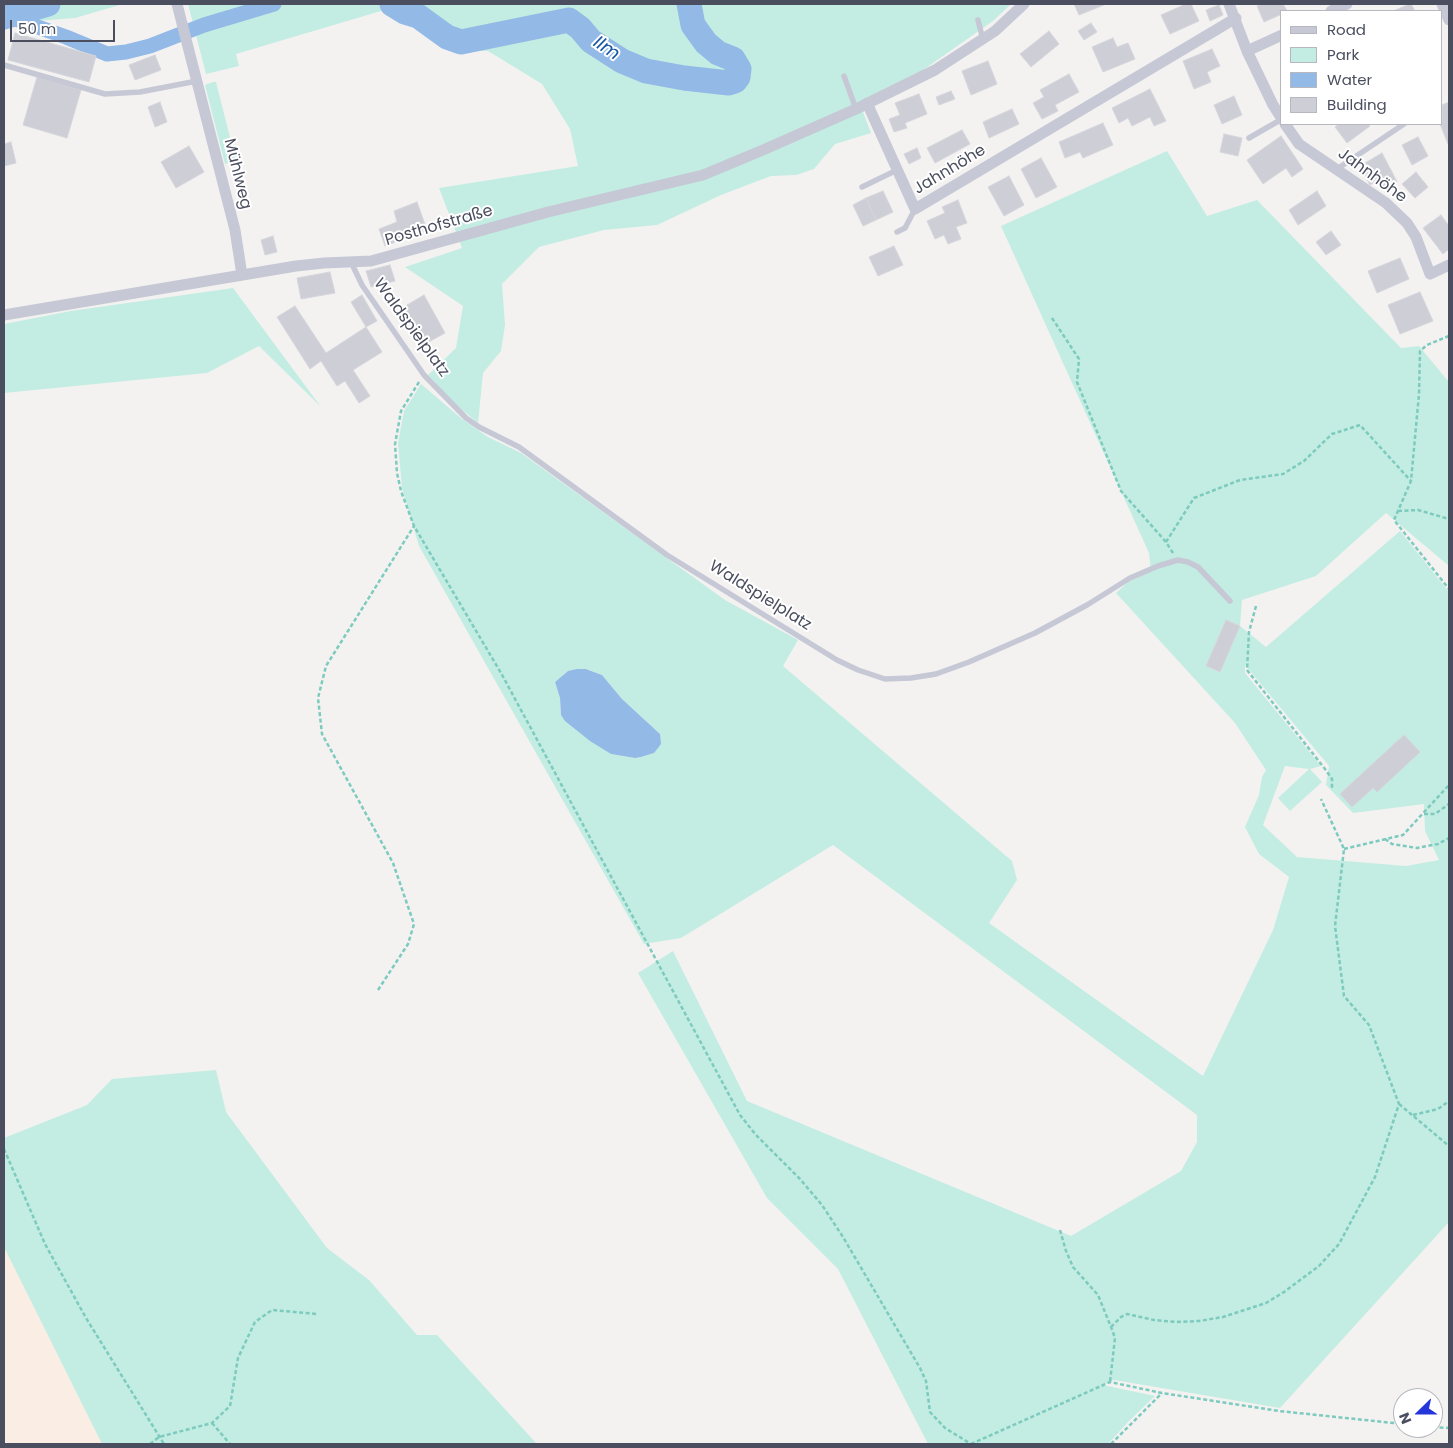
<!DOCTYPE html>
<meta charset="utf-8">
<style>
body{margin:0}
#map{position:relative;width:1453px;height:1448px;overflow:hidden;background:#f3f2f1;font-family:Poppins,sans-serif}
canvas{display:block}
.frame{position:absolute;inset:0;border:5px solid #4a4e5e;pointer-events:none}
.legend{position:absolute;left:1280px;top:10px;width:162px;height:115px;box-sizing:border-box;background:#fff;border:1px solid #b7b8bf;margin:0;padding:6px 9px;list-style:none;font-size:15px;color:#4a4e5e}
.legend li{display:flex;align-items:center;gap:10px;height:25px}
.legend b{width:25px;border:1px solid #b7b8bf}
.north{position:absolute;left:1393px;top:1388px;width:50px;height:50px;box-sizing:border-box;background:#fff;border:1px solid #b7b8bf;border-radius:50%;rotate:248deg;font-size:14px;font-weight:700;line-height:20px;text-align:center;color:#4a4e5e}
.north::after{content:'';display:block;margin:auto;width:18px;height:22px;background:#2436da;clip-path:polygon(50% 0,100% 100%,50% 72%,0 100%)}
.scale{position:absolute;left:10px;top:20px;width:105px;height:22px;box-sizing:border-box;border:2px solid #4a4e5e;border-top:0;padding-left:6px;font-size:15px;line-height:18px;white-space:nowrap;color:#4a4e5e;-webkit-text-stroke:4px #fff;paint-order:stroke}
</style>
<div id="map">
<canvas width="1453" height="1448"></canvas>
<div class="frame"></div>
<ul class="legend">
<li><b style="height:6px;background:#c6c8d5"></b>Road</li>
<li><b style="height:14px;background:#c3ede2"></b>Park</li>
<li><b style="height:14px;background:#93b9e7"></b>Water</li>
<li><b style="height:14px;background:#cecfd6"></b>Building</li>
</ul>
<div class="north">N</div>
<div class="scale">50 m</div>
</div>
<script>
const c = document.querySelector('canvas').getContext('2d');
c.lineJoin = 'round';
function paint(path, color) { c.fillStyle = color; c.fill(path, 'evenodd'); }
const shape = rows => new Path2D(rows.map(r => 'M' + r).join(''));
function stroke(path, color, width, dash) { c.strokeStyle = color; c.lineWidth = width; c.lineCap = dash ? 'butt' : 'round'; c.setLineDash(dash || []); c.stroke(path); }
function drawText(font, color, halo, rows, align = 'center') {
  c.font = font + ' Poppins,sans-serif'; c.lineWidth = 4; c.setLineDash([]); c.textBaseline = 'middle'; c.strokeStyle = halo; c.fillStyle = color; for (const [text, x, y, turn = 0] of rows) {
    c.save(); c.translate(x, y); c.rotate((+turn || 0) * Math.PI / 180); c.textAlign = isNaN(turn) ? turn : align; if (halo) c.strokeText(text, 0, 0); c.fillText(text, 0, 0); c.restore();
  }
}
paint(shape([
 [4,1247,102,1444,4,1444]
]), '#faeee4');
paint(shape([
 [4,4,123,4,75,18,10,23,4,31],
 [188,4,1011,4,993,21,863,112,871,133,835,144,814,169,796,175,771,176,721,195,657,225,604,230,539,247,502,284,505,325,501,351,483,373,478,423,453,402,428,375,456,348,463,306,405,267,462,248,439,188,578,166,570,129,542,84,488,51,459,50,413,21,381,11,236,54,239,66,206,74],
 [213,82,216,82,236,161,225,164,205,85],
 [1167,151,1207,216,1257,200,1401,348,1419,346,1449,382,1449,566,1386,513,1316,576,1242,600,1240,626,1266,647,1400,531,1449,592,1449,1222,1280,1408,1114,1380,1103,1385,1155,1396,1129,1421,1108,1444,928,1444,838,1269,767,1198,638,973,673,951,747,1101,1071,1236,1181,1171,1197,1142,1197,1115,833,845,681,938,644,944,419,546,402,488,398,443,404,411,421,384,462,419,488,437,521,453,725,600,798,640,783,666,1012,861,1017,880,989,923,1203,1076,1273,930,1289,877,1259,854,1245,827,1259,795,1262,777,1266,770,1235,723,1116,593,1128,582,1151,571,1149,553,1001,226],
 [1226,620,1240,626,1219,672,1206,666],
 [1245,665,1329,766,1326,785,1353,813,1424,804,1425,831,1439,860,1406,866,1297,857,1263,825,1285,766,1309,769,1278,798,1290,811,1322,782,1310,769,1321,766,1245,673],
 [587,669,602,675,622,699,660,734,654,753,641,757,635,758,611,754,561,715,560,698,555,682,568,671],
 [233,288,321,407,259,346,207,373,4,393,4,324,71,311],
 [216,1070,226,1112,327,1248,369,1280,417,1335,437,1335,537,1444,102,1444,4,1247,4,1138,87,1105,112,1079]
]), '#c3ede2');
paint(shape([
 [577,669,586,669,602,675,622,699,660,734,661,744,658,748,654,753,641,757,635,758,611,754,590,741,565,721,561,715,560,698,555,682,568,671]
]), '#93b9e7');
stroke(shape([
 [7,16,66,37,107,54,126,52,150,46,204,25,274,4]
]), '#93b9e7', 15);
stroke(shape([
 [392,4,405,12,418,16,447,37,461,42,569,20,580,28,591,41,622,61,646,71,684,78,729,83,735,81,738,77,739,69,733,59,718,53,706,43,693,25,689,4],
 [4,17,48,4]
]), '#93b9e7', 25);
const building = shape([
 [1074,4,1104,4,1104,5,1079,15,1074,4],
 [1186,4,1191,4,1199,21,1170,34,1161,15,1186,4],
 [1261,4,1283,4,1287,11,1282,11,1282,14,1264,22,1257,6,1261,4],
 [1411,4,1415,11,1393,11,1410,4,1411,4],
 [1219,5,1223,15,1210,21,1206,10,1219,5],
 [1091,23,1097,32,1084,40,1078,31,1091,23],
 [1049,31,1059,44,1031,67,1020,54,1049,31],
 [15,33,96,56,89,82,8,60,15,33],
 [1113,38,1117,47,1128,43,1135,59,1103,72,1092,47,1113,38],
 [1212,49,1220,66,1207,72,1211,82,1194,89,1183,61,1212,49],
 [155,55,161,70,135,80,129,65,155,55],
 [988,61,997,84,971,95,962,71,988,61],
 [1069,74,1079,92,1055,105,1058,111,1042,119,1033,103,1044,97,1040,90,1069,74],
 [37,77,81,90,67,138,23,125,37,77],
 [1150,89,1166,121,1154,126,1150,117,1132,126,1128,118,1119,123,1112,108,1150,89],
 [951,91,955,99,939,105,936,97,951,91],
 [919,94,927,114,905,123,907,128,894,132,889,119,900,115,895,103,919,94],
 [1234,96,1242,115,1222,124,1214,105,1234,96],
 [160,102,167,122,155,127,148,107,160,102],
 [1449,102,1449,143,1448,144,1440,124,1442,124,1442,105,1449,102],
 [1012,109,1019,124,989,138,983,122,1012,109],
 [1103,123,1113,145,1083,158,1080,152,1065,158,1059,142,1103,123],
 [1339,124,1368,124,1370,126,1347,143,1335,127,1339,124],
 [962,130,970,144,935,163,927,148,962,130],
 [1224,134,1242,138,1238,156,1220,152,1224,134],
 [1281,136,1303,169,1292,177,1286,168,1263,184,1247,160,1281,136],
 [1418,137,1428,156,1412,165,1402,145,1418,137],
 [11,142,16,163,4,166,4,144,11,142],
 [189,146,204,172,176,188,161,162,189,146],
 [917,148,921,158,909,164,904,154,917,148],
 [1382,153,1392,172,1370,185,1360,166,1382,153],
 [1041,158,1057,187,1036,198,1021,169,1041,158],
 [1392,172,1397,182,1382,190,1377,181,1392,172],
 [1416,172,1428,187,1415,198,1402,184,1416,172],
 [1009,176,1024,205,1004,216,988,187,1009,176],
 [883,191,893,212,876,220,866,198,883,191],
 [1317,191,1326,206,1298,225,1289,210,1317,191],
 [866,198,876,220,863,226,853,205,866,198],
 [958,200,967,223,956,227,961,239,948,244,944,235,935,239,927,221,945,213,942,207,958,200],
 [417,202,427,230,385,246,379,229,397,222,394,211,417,202],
 [1441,215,1449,226,1449,249,1443,254,1423,228,1441,215],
 [1331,231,1341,245,1326,255,1316,242,1331,231],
 [273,236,277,252,265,255,261,240,273,236],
 [894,246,903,265,878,276,869,257,894,246],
 [1400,258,1409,279,1377,293,1368,271,1400,258],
 [390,265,395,281,371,287,366,271,390,265],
 [330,272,335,293,301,299,297,278,330,272],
 [1420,292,1433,321,1400,334,1388,305,1420,292],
 [362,295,377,321,366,327,351,302,362,295],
 [424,295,445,333,423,345,402,308,424,295],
 [295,306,326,353,366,327,382,352,353,370,370,396,359,403,345,381,337,386,321,361,310,369,277,317,295,306],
 [1226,620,1240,626,1220,672,1206,666,1226,620],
 [1404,735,1420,752,1377,792,1373,788,1352,807,1340,794,1404,735]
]);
paint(building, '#cecfd6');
stroke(building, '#d6d5dc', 1);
stroke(shape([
 [1052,318,1079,359,1077,382,1121,491,1166,542],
 [1449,336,1427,345,1420,351,1419,394,1411,481,1394,520,1449,589],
 [419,382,401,411,395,444,397,473,401,491,414,526,501,673,740,1115,756,1135,800,1179,822,1205,843,1237,920,1368,926,1381,930,1412,945,1428,971,1444],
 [1398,511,1418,510,1449,519],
 [1173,553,1166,542,1194,498,1240,480,1283,474,1304,461,1332,434,1360,425,1411,481],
 [1256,606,1249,632,1247,670,1325,769,1332,779,1332,790],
 [1424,814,1435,814,1449,804],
 [1385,839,1392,844,1417,848,1438,844,1449,838],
 [1344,849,1403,835,1449,785],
 [378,990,408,944,414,924,393,863,322,734,318,698,326,666,414,526],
 [1399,1104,1449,1146],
 [1413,1115,1438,1109,1449,1101],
 [4,1149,45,1244,86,1318,164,1444],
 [1060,1230,1066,1251,1073,1267,1098,1295,1111,1327,1115,1338,1110,1382],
 [1111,1327,1121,1317,1127,1314,1154,1320,1176,1322,1199,1321,1223,1317,1266,1303,1284,1292,1319,1266,1339,1244,1375,1177,1399,1104,1369,1025,1344,996,1335,926,1344,849,1321,799],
 [212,1423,230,1444],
 [1433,1427,1449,1428],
 [150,1444,159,1437,212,1423,230,1406,238,1358,255,1322,272,1310,317,1314],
 [971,1444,1110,1382,1162,1393,1279,1411,1403,1424],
 [1111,1444,1162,1393]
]), '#7dcabe', 2.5, [4, 2.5]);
stroke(shape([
 [978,20,983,40],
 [4,65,105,94,140,92,197,81],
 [844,76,856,109],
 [1249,138,1282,119],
 [1337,169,1404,124],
 [862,187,897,170],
 [897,232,905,228,915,209],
 [351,262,362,285,424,375,466,418,479,427,519,447,667,555,837,660,858,670,885,679,911,678,936,674,969,662,1035,633,1087,605,1130,578,1158,566,1178,560,1188,562,1198,567,1230,601]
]), '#c6c8d5', 5.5);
stroke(shape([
 [177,4,235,230,242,275],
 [1229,4,1247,51,1273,105,1282,119],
 [1442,4,1449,20],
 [1331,11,1347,4],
 [1247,51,1282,35],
 [867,103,915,209,1236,18],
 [1285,124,1299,144,1386,203,1407,223,1416,237,1430,274,1449,265],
 [4,315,296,266,324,263,371,261,548,212,703,175,763,150,856,109,935,70,995,31,1024,4]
]), '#c6c8d5', 11);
drawText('16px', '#4a4e5e', '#fff', [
 ["Jahnhöhe",950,170,-31],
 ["Mühlweg",237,174,76],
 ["Jahnhöhe",1372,176,36],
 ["Posthofstraße",439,226,-16],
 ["Waldspielplatz",411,328,54],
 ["Waldspielplatz",760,596,32]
]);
drawText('italic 18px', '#1556a5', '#fff', [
 ["Ilm",606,49,34]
]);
</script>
